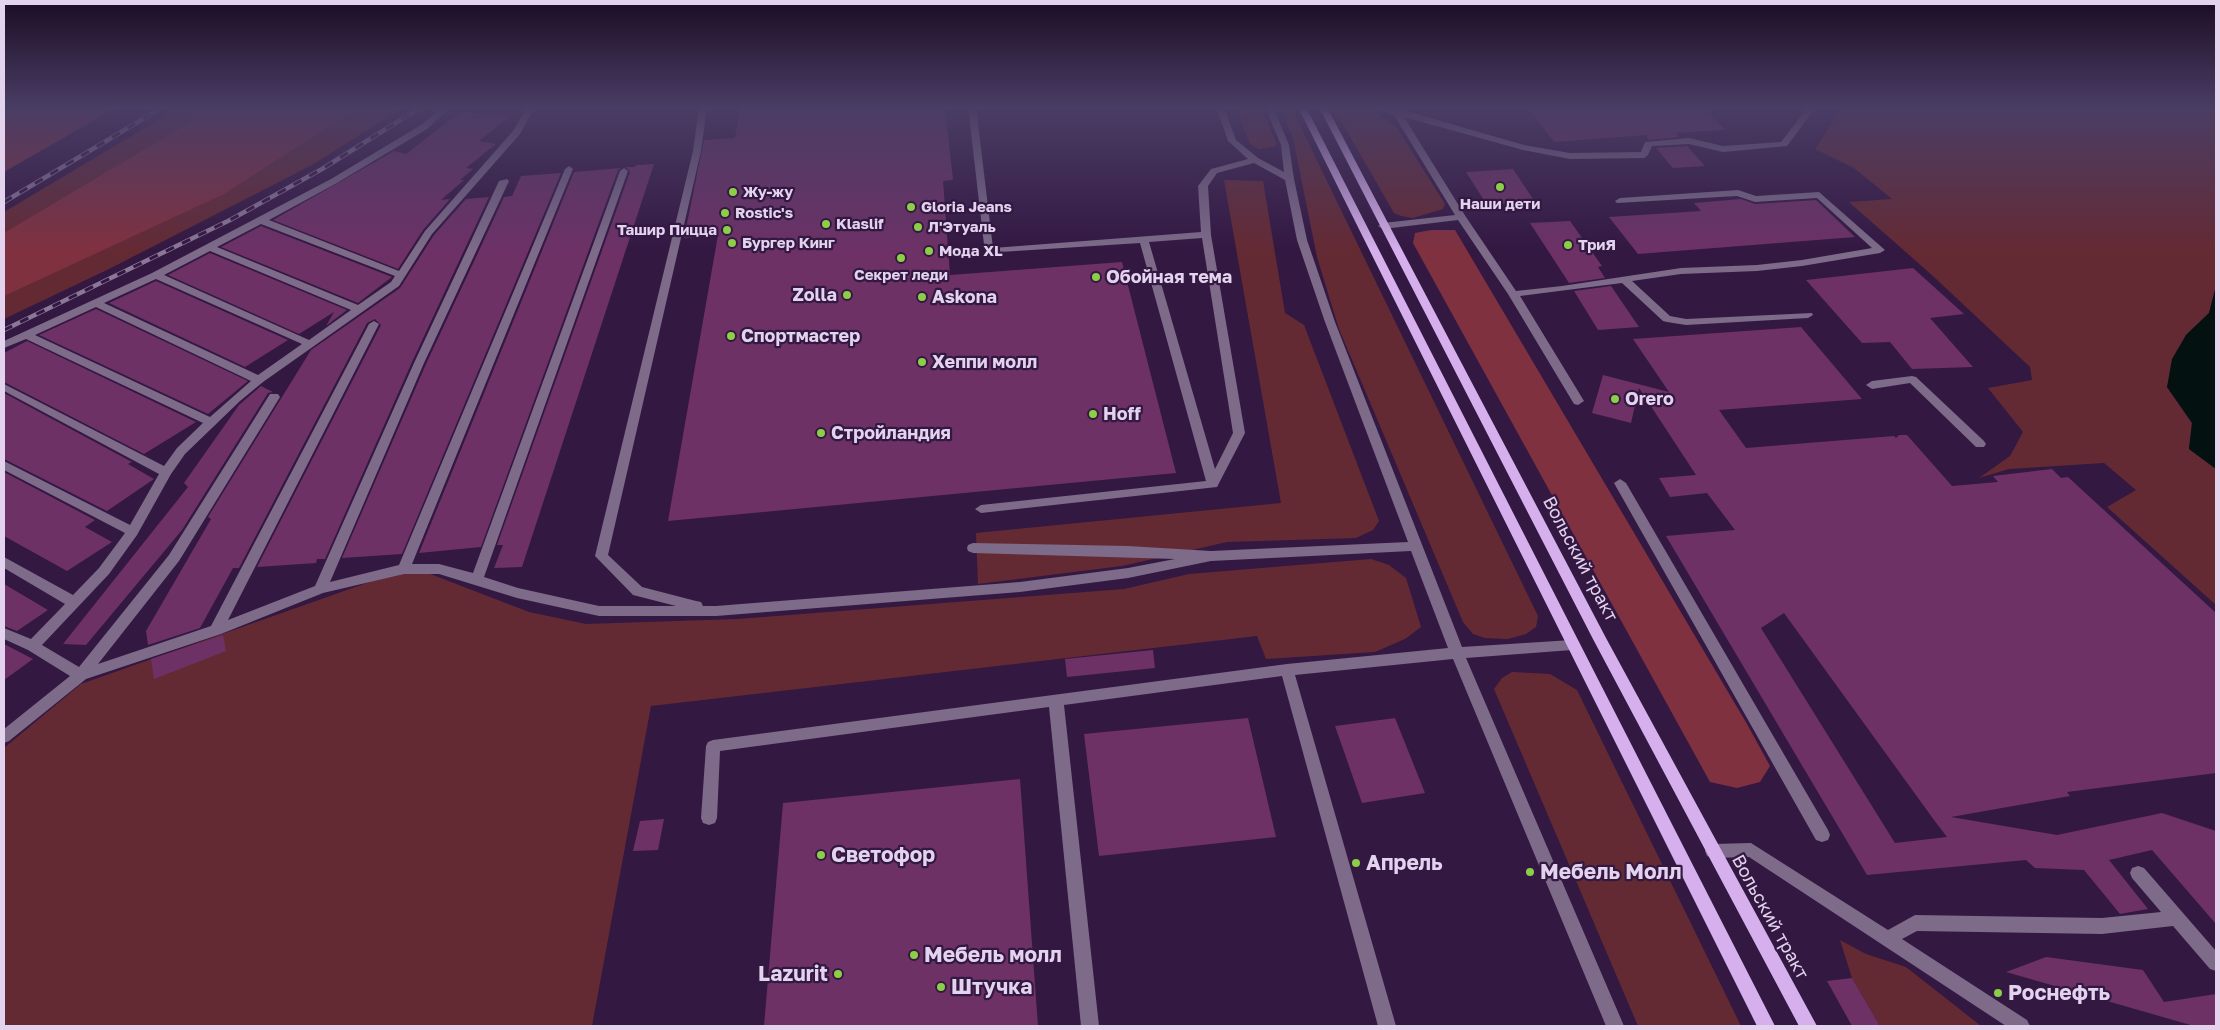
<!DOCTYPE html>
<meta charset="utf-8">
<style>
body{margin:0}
#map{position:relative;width:2220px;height:1030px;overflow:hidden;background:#331842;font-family:"Golos Text",sans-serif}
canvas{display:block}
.frame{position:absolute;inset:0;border:5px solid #e3d3ee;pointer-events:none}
</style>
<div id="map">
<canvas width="2220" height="1030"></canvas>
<div class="frame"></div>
</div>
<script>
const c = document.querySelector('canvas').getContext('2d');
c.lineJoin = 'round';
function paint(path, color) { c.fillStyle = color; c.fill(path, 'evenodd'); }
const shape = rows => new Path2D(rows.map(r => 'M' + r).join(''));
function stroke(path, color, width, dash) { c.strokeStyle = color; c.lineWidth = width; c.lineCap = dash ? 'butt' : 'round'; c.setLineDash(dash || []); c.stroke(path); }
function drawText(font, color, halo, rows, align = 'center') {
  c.font = font + ' "Golos Text",sans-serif'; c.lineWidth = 4.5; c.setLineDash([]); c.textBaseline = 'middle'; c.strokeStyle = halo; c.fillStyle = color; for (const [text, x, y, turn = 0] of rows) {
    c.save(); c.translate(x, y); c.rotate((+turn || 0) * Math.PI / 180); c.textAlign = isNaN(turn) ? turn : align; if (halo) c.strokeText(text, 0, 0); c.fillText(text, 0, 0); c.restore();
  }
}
paint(shape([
 [180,107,404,107,312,165,109,269,4,319,4,212],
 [1236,107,1261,107,1277,144,1274,147,1259,149,1250,144],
 [1279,107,1291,107,1538,616,1536,627,1526,634,1508,639,1485,638,1473,634,1463,622,1339,329,1317,257,1293,138],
 [1338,107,1367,107,1397,128,1445,204,1443,209,1413,218,1401,216,1394,213,1336,112],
 [1843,107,2216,107,2216,286,2209,313,2186,335,2167,387,2192,423,2189,449,2216,469,2216,605,2107,507,2136,490,2104,463,2009,469,1979,478,2010,456,2023,432,1988,388,2032,380,2030,367,1934,277,1849,202,1892,199,1854,168,1815,149],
 [1224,180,1263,181,1285,313,1304,325,1379,521,1373,530,1356,538,1227,542,1122,566,978,584,976,533,1281,503],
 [1371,559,1389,565,1406,578,1421,627,1405,639,1375,652,1266,659,1257,636,651,706,592,1026,4,1026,4,748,81,684,412,567,529,612,586,624,738,619,1124,589,1189,574],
 [1512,672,1550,674,1577,690,1741,1026,1638,1026,1494,689,1502,678],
 [1840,940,1866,954,1906,967,1981,1026,1880,1026,1852,978]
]), '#642a34');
paint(shape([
 [4,107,117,107,4,172],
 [216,107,359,107,224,194,4,296,4,233],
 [1431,230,1455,230,1747,724,1770,766,1760,782,1737,788,1710,782,1413,243,1415,233]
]), '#803140');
paint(shape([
 [2216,286,2216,469,2189,449,2192,423,2167,387,2172,359,2186,335,2209,313]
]), '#031111');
paint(shape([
 [740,107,945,107,953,180,943,181,950,275,1122,262,1176,473,668,521,718,235,684,238,704,140,735,138],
 [1527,107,1703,107,1725,130,1676,133,1679,137,1649,140,1646,135,1554,142],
 [460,112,509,117,479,141,496,144,466,168,473,169,460,180,464,180,441,200,450,199,423,230,398,269,273,220,394,151,406,154],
 [1687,146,1705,166,1673,168,1656,148],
 [654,164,522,567,494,568,503,545,497,545,630,172,626,167,634,167,637,165],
 [621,168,618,170,481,547,419,553,574,172],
 [1513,169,1535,202,1487,205,1466,172],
 [561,173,402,554,342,558,426,364,504,197,512,196,521,176],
 [489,197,412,362,325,559,317,559,316,563,257,567,381,325,375,319,367,323,239,568,233,568,200,628,148,645,146,631,211,519,208,517,311,350,400,288,434,235,466,199],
 [1741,199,1755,204,1816,200,1855,237,1638,254,1609,217,1701,211,1694,203],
 [1570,221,1602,266,1598,267,1605,278,1569,283,1530,223],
 [261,226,392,277,358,303,221,247],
 [210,253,347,310,326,326,334,312,299,334,168,275],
 [1913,268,1964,314,1930,318,1973,367,1912,369,1890,342,1862,343,1806,280],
 [156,281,288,340,245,367,109,303],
 [1611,286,1639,327,1598,330,1574,291],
 [96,309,248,381,208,414,39,335],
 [1801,327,1862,399,1719,410,1746,448,1894,436,1896,438,1899,435,1907,435,1952,486,1998,482,1993,476,2052,469,2061,478,2068,477,2216,613,2216,773,2067,792,2070,796,1951,817,2057,835,2162,813,2216,831,2216,924,2152,850,2109,860,2148,909,2120,914,2084,870,2035,868,2026,860,1867,875,1666,536,1735,530,1707,493,1670,497,1659,478,1696,475,1639,388,1631,423,1592,413,1603,375,1669,392,1633,339],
 [1784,613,1934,820,1947,837,1895,843,1761,628],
 [27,341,196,422,144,454,4,382,4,353],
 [261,386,273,392,268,393,182,530,86,645,63,644,188,487,184,483,239,405],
 [4,393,132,462,128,464,154,479,107,511,4,459],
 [4,472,95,520,85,527,112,542,67,571,4,536],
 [4,584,48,610,17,631,4,626],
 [223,635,226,651,154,679,151,659],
 [4,644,33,659,4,680],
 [1153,650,1155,668,1067,677,1065,659],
 [1248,718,1276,837,1099,856,1084,734],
 [1395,718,1425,793,1362,803,1335,726],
 [1020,779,1038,1026,764,1026,783,803],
 [664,819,658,850,633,851,640,821],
 [2046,957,2143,970,2164,1002,2216,994,2216,1026,2194,1026,2006,972],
 [1852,978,1880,1026,1852,1026,1827,981]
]), '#6d3166');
paint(shape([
 [442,107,451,107,427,129,337,183,269,220,399,271,425,231,513,131,527,107,534,109,520,134,432,234,399,286,263,382,240,401,185,454,171,474,137,535,109,574,42,645,79,667,169,555,270,394,278,394,280,397,179,561,98,664,211,626,369,324,374,321,379,324,228,620,315,586,414,363,499,181,507,179,509,181,424,363,330,582,399,565,565,169,569,166,573,169,412,564,439,564,473,573,620,171,624,168,628,171,484,577,518,588,599,606,676,606,633,595,595,556,693,151,699,107,707,107,701,151,608,555,642,587,696,601,701,602,703,606,716,606,1020,582,1128,568,1175,559,973,553,968,551,967,548,968,545,973,543,1128,546,1211,551,1408,542,1325,322,1297,240,1285,180,1254,163,1217,173,1208,186,1211,235,1245,433,1217,487,981,513,975,509,981,505,1206,481,1140,243,985,253,968,107,976,107,993,248,1201,232,1198,186,1211,169,1248,159,1228,141,1216,107,1224,107,1236,140,1258,158,1284,172,1281,145,1265,107,1273,107,1289,145,1294,179,1307,240,1335,322,1462,647,1572,640,1577,641,1579,645,1577,649,1572,650,1466,658,1624,1026,1606,1026,1453,659,1295,675,1396,1026,1378,1026,1282,676,1064,705,1099,1026,1081,1026,1049,707,720,751,717,818,715,823,709,825,703,823,701,818,706,746,708,742,713,740,1287,664,1448,648,1411,551,1211,561,1128,578,1020,592,716,616,599,616,517,598,439,574,404,574,323,593,221,634,86,679,9,741,4,743,4,729,70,676,28,650,4,639,4,628,31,639,65,604,4,568,4,557,73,595,99,568,125,533,4,470,4,461,130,525,159,474,4,391,4,384,164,466,177,448,203,423,26,339,4,348,4,341,152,273,331,179,421,125,442,107],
 [261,224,395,276,391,282,358,305,217,247,261,224],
 [1202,238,1233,433,1215,469,1149,242,1202,238],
 [210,251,351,310,309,340,164,275,210,251],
 [156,279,302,344,258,375,104,303,156,279],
 [96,307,251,381,210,417,35,335,96,307],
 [1371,107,1396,108,1524,145,1570,153,1641,152,1645,142,1689,138,1723,146,1781,142,1808,107,1816,107,1787,146,1723,152,1689,144,1652,146,1648,155,1644,158,1570,159,1523,150,1404,117,1466,217,1516,291,1562,286,1681,268,1757,265,1802,260,1872,248,1817,198,1755,202,1737,196,1617,203,1615,201,1620,198,1738,190,1756,196,1819,192,1885,250,1880,253,1802,266,1757,271,1681,274,1632,281,1670,316,1686,319,1812,313,1813,315,1808,318,1686,325,1667,322,1663,321,1622,283,1520,296,1584,401,1578,405,1574,404,1508,294,1458,220,1383,229,1378,226,1383,223,1455,215,1394,115,1371,107],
 [1912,376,1916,377,1984,441,1986,444,1984,447,1976,447,1910,383,1872,389,1866,385,1872,381,1912,376],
 [1620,479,1626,483,1828,830,1830,835,1828,840,1822,842,1816,840,1614,483,1620,479],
 [1751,843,1888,930,1915,915,2102,918,2161,912,2132,878,2130,873,2132,868,2138,866,2144,868,2216,951,2216,971,2210,969,2173,926,2102,934,1917,931,1902,939,2027,1020,2030,1026,2006,1026,1749,857,1713,858,1707,856,1705,851,1707,846,1713,844,1751,843]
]), '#7d6b89');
paint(shape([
 [1298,107,1306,107,1775,1026,1757,1026,1298,107],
 [1319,107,1327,107,1606,638,1817,1026,1799,1026,1594,641,1319,107]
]), '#d5b0ed');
const rail = shape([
 [4,202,163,107],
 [4,330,230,220,322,169,421,107]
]);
stroke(rail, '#8c7799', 4.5);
stroke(rail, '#331842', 3, [9]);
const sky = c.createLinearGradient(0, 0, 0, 251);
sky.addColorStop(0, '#1c0d24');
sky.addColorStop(0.43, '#4a3d65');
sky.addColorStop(1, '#4a3d6500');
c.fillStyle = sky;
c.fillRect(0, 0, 2220, 251);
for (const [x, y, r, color] of [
 [1500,187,5,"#8cce46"],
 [733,192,5,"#8cce46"],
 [911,207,5,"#8cce46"],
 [725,213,5,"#8cce46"],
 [826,224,5,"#8cce46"],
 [918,227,5,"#8cce46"],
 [727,230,5,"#8cce46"],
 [732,243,5,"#8cce46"],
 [1568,245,5,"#8cce46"],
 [929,251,5,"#8cce46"],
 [901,258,5,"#8cce46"],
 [1096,277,5,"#8cce46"],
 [847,295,5,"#8cce46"],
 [922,297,5,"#8cce46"],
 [731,336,5,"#8cce46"],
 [922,362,5,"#8cce46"],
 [1615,399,5,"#8cce46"],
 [1093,414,5,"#8cce46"],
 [821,433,5,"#8cce46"],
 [821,855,5,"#8cce46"],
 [1356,863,5,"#8cce46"],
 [1530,872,5,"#8cce46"],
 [914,955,5,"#8cce46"],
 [838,974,5,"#8cce46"],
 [941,987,5,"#8cce46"],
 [1998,993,5,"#8cce46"]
]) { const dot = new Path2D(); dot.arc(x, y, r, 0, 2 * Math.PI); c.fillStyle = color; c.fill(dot); stroke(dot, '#331842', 2); }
drawText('bold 15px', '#e3d3ee', '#331842', [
 ["Жу-жу",743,192],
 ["Наши дети",1500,204,"center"],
 ["Gloria Jeans",921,207],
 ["Rostic's",735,213],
 ["Klaslif",836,224],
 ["Л'Этуаль",928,227],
 ["Ташир Пицца",717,230,"right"],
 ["Бургер Кинг",742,243],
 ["ТриЯ",1578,245],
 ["Мода XL",939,251],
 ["Секрет леди",901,275,"center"]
], 'left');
drawText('bold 18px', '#e3d3ee', '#331842', [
 ["Обойная тема",1106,277],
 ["Zolla",837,295,"right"],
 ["Askona",932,297],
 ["Спортмастер",741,336],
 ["Хеппи молл",932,362],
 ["Orero",1625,399],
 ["Hoff",1103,414],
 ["Стройландия",831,433]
], 'left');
drawText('18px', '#e3d3ee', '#331842', [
 ["Вольский тракт",1580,559,62],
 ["Вольский тракт",1770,917,61]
]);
drawText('bold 21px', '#e3d3ee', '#331842', [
 ["Светофор",831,855],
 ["Апрель",1366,863],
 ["Мебель Молл",1540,872],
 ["Мебель молл",924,955],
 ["Lazurit",828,974,"right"],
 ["Штучка",951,987],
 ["Роснефть",2008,993]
], 'left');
</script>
